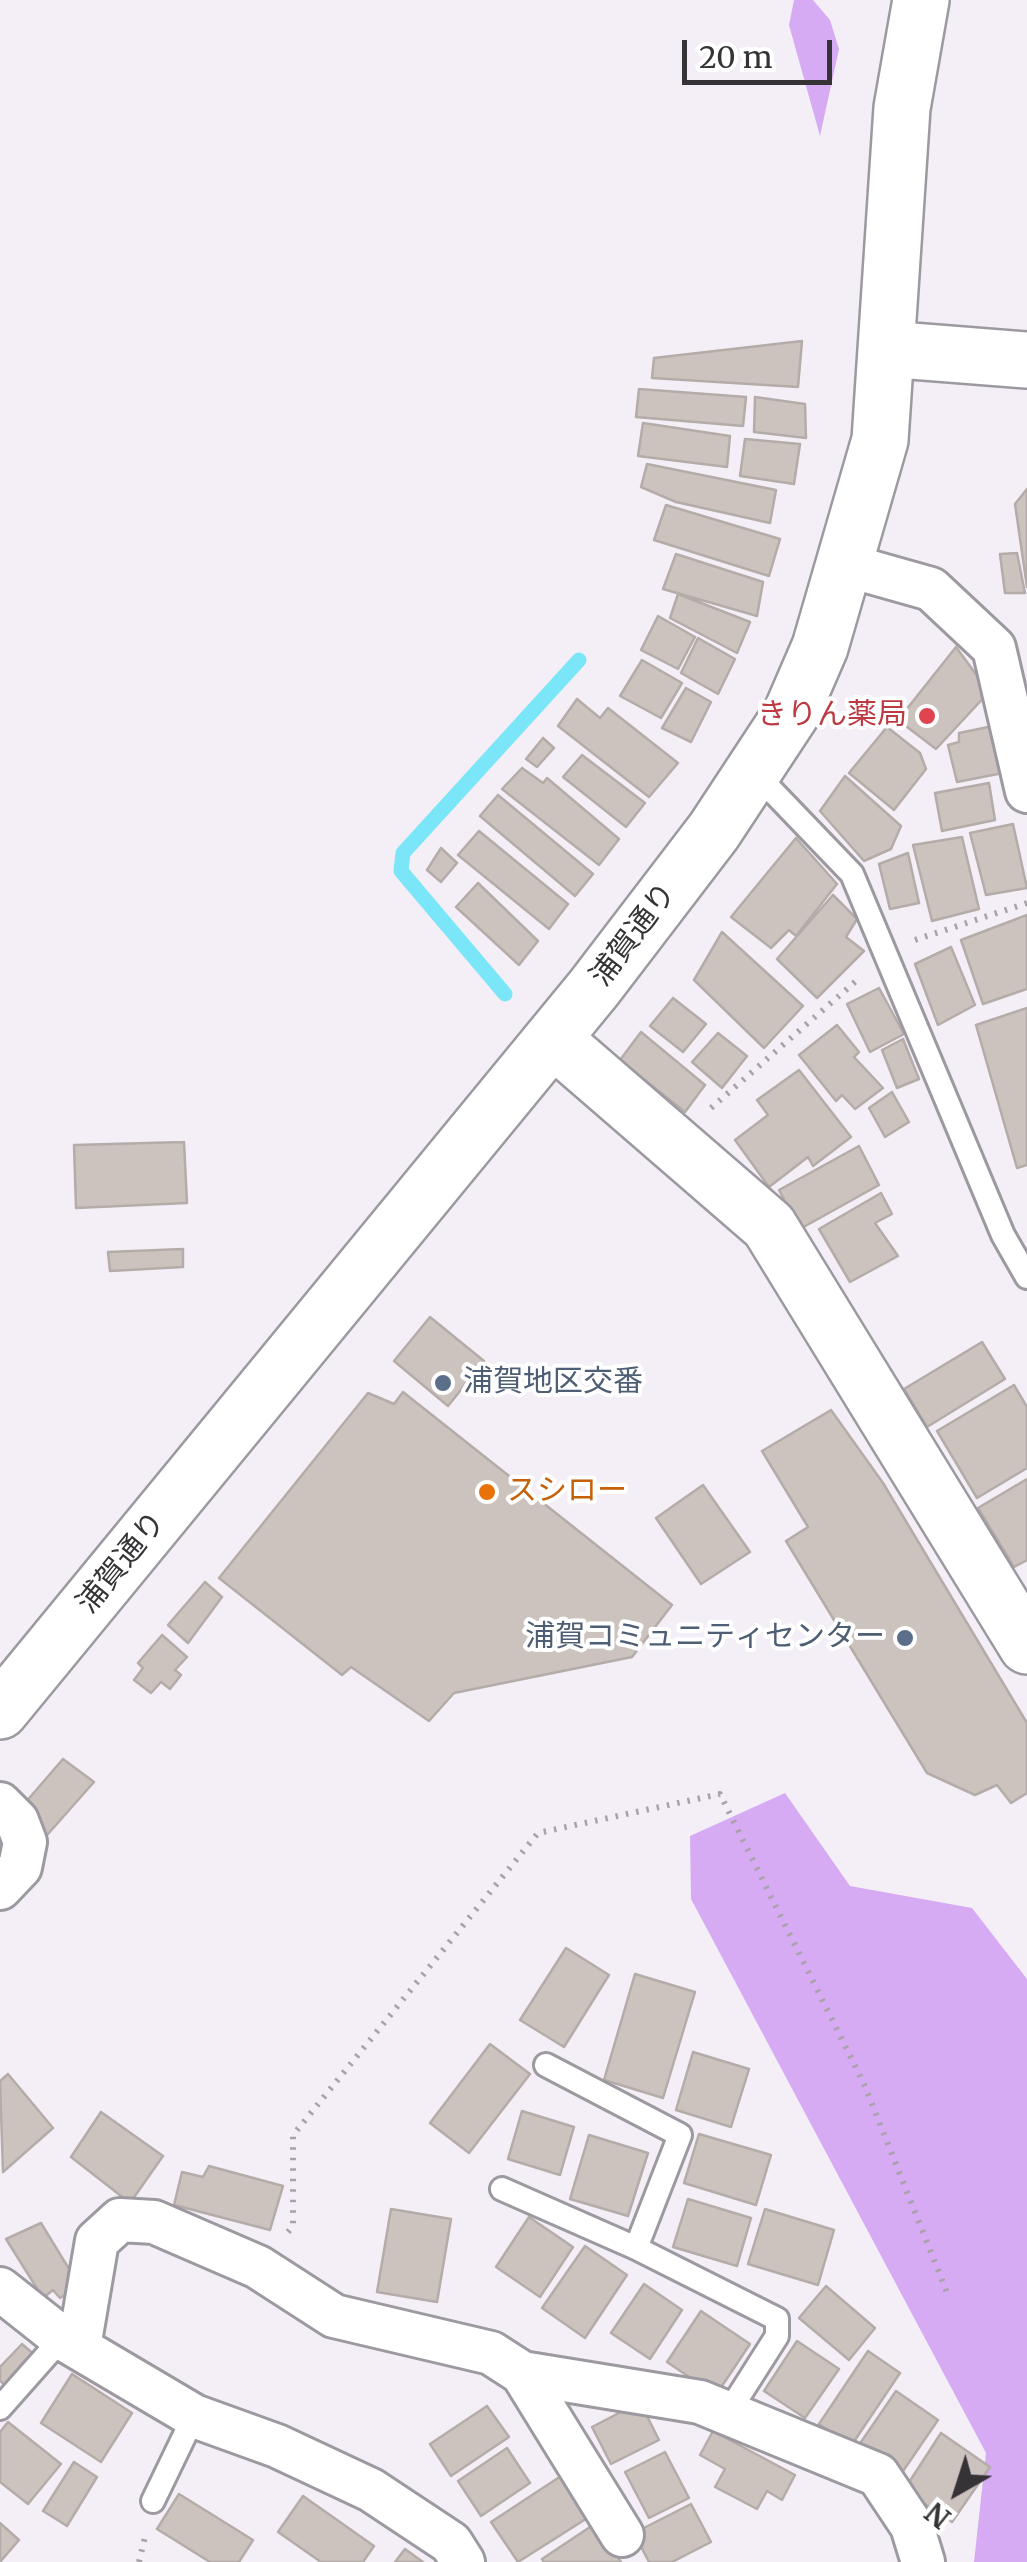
<!DOCTYPE html>
<meta charset="utf-8">
<style>
body{margin:0}
#map{position:relative;width:1027px;height:2562px;overflow:hidden;background:#f4eff7;font-family:Merriweather,serif}
canvas{display:block}
.north{position:absolute;left:907px;top:2442px;width:100px;height:100px;-webkit-text-stroke:8px #fff;paint-order:stroke;rotate:219deg;font-size:28px;font-weight:700;line-height:40px;text-align:center;color:#353336}
.north::after{content:'';display:block;margin:auto;width:35px;height:45px;background:#353336;clip-path:polygon(50% 0,100% 100%,50% 72%,0 100%)}
.scale{position:absolute;left:682px;top:40px;width:150px;height:45px;box-sizing:border-box;border:5px solid #353336;border-top:0;padding-left:12px;font-size:30px;line-height:35px;white-space:nowrap;color:#353336;-webkit-text-stroke:8px #fff;paint-order:stroke}
</style>
<div id="map">
<canvas width="1027" height="2562"></canvas>
<div class="north">N</div>
<div class="scale">20 m</div>
</div>
<script>
const c = document.querySelector('canvas').getContext('2d');
c.lineJoin = 'round';
function paint(path, color) { c.fillStyle = color; c.fill(path, 'evenodd'); }
const shape = rows => new Path2D(rows.map(r => 'M' + r).join(''));
function stroke(path, color, width, dash) { c.strokeStyle = color; c.lineWidth = width; c.lineCap = dash ? 'butt' : 'round'; c.setLineDash(dash || []); c.stroke(path); }
function drawText(font, color, halo, rows, align = 'center') {
  c.font = font + ' Merriweather,"Noto Sans JP",serif'; c.lineWidth = 8; c.setLineDash([]); c.textBaseline = 'middle'; c.strokeStyle = halo; c.fillStyle = color; for (const [text, x, y, turn = 0] of rows) {
    c.save(); c.translate(x, y); c.rotate((+turn || 0) * Math.PI / 180); c.textAlign = isNaN(turn) ? turn : align; if (halo) c.strokeText(text, 0, 0); c.fillText(text, 0, 0); c.restore();
  }
}
paint(shape([
 [794,0,813,0,830,20,839,49,820,136,789,25],
 [785,1793,850,1886,972,1908,1027,1979,1027,2562,974,2562,986,2453,691,1899,690,1836]
]), '#d6abf4');
stroke(shape([
 [505,994,401,871,403,853,579,660]
]), '#7ae6f8', 15);
const building = shape([
 [802,341,798,387,652,378,654,358,802,341],
 [639,389,746,397,743,426,636,417,639,389],
 [755,397,805,404,806,438,754,432,755,397],
 [643,423,730,436,727,467,638,456,643,423],
 [745,439,800,444,794,484,740,476,745,439],
 [647,464,776,490,770,523,676,502,641,487,647,464],
 [1027,489,1027,587,1015,504,1027,489],
 [666,505,780,539,769,576,654,540,666,505],
 [1017,553,1025,593,1005,593,1000,554,1017,553],
 [676,554,763,582,757,616,663,589,676,554],
 [678,594,750,622,737,653,670,618,678,594],
 [658,616,695,637,678,669,641,650,658,616],
 [698,638,735,659,718,694,681,673,698,638],
 [956,647,989,692,936,749,898,720,956,647],
 [642,660,682,683,661,718,620,696,642,660],
 [686,688,711,702,691,742,662,728,686,688],
 [577,699,600,718,608,708,678,763,649,797,558,726,577,699],
 [993,726,1003,773,957,782,948,745,959,742,959,733,993,726],
 [887,727,920,753,926,769,894,810,849,773,887,727],
 [543,738,554,748,537,767,526,759,543,738],
 [582,755,645,803,626,827,563,777,582,755],
 [522,768,543,783,547,778,619,839,599,865,502,789,522,768],
 [845,776,901,826,891,849,864,861,820,811,845,776],
 [989,783,995,820,942,831,935,793,989,783],
 [498,795,593,874,575,896,480,816,498,795],
 [1013,824,1027,888,986,895,970,833,1013,824],
 [479,831,568,904,549,929,458,855,479,831],
 [962,837,979,909,932,921,913,845,962,837],
 [796,838,837,884,796,936,789,930,771,948,731,917,796,838],
 [441,848,457,863,441,882,427,870,441,848],
 [908,853,919,903,890,909,879,864,908,853],
 [478,883,538,941,519,965,456,907,478,883],
 [833,895,857,919,846,937,864,951,817,998,777,959,833,895],
 [1027,915,1027,989,983,1004,961,940,1027,915],
 [722,932,803,1006,764,1048,694,980,722,932],
 [951,947,975,1005,938,1025,915,964,951,947],
 [879,988,904,1034,870,1052,847,1004,879,988],
 [673,998,706,1024,683,1052,650,1026,673,998],
 [1027,1008,1027,1165,1017,1168,976,1025,1027,1008],
 [837,1025,859,1052,854,1057,883,1088,855,1109,842,1095,836,1101,799,1055,837,1025],
 [641,1032,705,1085,685,1112,620,1060,641,1032],
 [718,1033,747,1056,722,1088,692,1062,718,1033],
 [903,1039,919,1079,897,1088,882,1050,903,1039],
 [799,1070,851,1137,813,1166,808,1157,769,1187,735,1140,768,1115,757,1100,799,1070],
 [892,1092,909,1122,885,1137,869,1108,892,1092],
 [184,1142,187,1203,76,1208,74,1145,184,1142],
 [859,1146,879,1185,800,1229,779,1190,859,1146],
 [881,1193,892,1214,875,1223,898,1256,850,1282,819,1229,881,1193],
 [183,1249,183,1267,110,1271,108,1252,183,1249],
 [430,1317,484,1361,448,1406,394,1361,430,1317],
 [982,1342,1005,1379,927,1427,904,1389,982,1342],
 [1014,1385,1027,1407,1027,1468,977,1498,937,1431,1014,1385],
 [403,1392,672,1605,632,1657,454,1693,429,1721,351,1667,342,1675,219,1578,368,1393,394,1404,403,1392],
 [831,1410,883,1483,1027,1723,1027,1793,1011,1803,997,1785,975,1795,927,1773,786,1541,808,1527,762,1451,831,1410],
 [1027,1479,1027,1560,1014,1567,978,1508,1027,1479],
 [703,1485,750,1552,701,1584,656,1518,703,1485],
 [205,1582,222,1597,188,1643,168,1625,205,1582],
 [162,1635,187,1657,175,1670,181,1675,170,1689,161,1682,151,1693,134,1680,143,1668,138,1663,162,1635],
 [63,1759,94,1782,40,1843,25,1803,63,1759],
 [566,1948,609,1975,564,2047,520,2020,566,1948],
 [635,1974,695,1992,663,2098,604,2080,635,1974],
 [490,2044,530,2074,469,2153,430,2123,490,2044],
 [693,2052,749,2069,731,2127,676,2110,693,2052],
 [8,2074,53,2128,3,2172,0,2081,8,2074],
 [522,2111,574,2127,560,2175,508,2159,522,2111],
 [101,2112,163,2156,130,2203,71,2157,101,2112],
 [699,2134,771,2155,756,2205,684,2183,699,2134],
 [589,2135,648,2153,628,2216,570,2199,589,2135],
 [209,2166,283,2186,270,2230,174,2205,182,2172,203,2177,209,2166],
 [688,2199,751,2218,737,2266,673,2247,688,2199],
 [391,2209,451,2219,437,2302,377,2292,391,2209],
 [765,2209,834,2230,818,2285,748,2264,765,2209],
 [529,2217,573,2247,540,2297,496,2267,529,2217],
 [41,2223,80,2287,60,2298,53,2290,43,2298,6,2239,41,2223],
 [585,2246,627,2275,585,2338,542,2308,585,2246],
 [644,2284,682,2310,650,2359,611,2333,644,2284],
 [826,2286,875,2328,849,2360,799,2318,826,2286],
 [701,2311,750,2344,716,2395,667,2362,701,2311],
 [797,2341,839,2369,805,2418,764,2391,797,2341],
 [22,2344,37,2357,9,2388,0,2381,0,2367,22,2344],
 [868,2351,900,2373,851,2446,819,2424,868,2351],
 [72,2374,132,2413,101,2462,41,2423,72,2374],
 [896,2391,938,2420,901,2474,859,2445,896,2391],
 [640,2402,659,2440,611,2464,592,2427,640,2402],
 [487,2406,509,2437,451,2476,430,2444,487,2406],
 [8,2422,61,2464,28,2504,0,2482,0,2432,8,2422],
 [713,2431,795,2475,782,2500,767,2491,757,2509,715,2487,725,2469,700,2455,713,2431],
 [941,2433,990,2467,952,2522,904,2490,941,2433],
 [507,2448,530,2483,481,2516,458,2481,507,2448],
 [665,2452,689,2498,649,2518,625,2472,665,2452],
 [74,2462,97,2477,67,2526,43,2511,74,2462],
 [561,2476,589,2517,518,2562,491,2522,561,2476],
 [179,2494,253,2540,239,2562,210,2562,157,2529,179,2494],
 [303,2496,374,2546,363,2562,321,2562,278,2532,303,2496],
 [691,2504,711,2542,672,2562,649,2562,634,2533,691,2504],
 [0,2523,19,2540,0,2562,0,2523],
 [596,2523,621,2562,544,2562,542,2559,596,2523],
 [405,2549,423,2562,395,2562,405,2549]
]);
paint(building, '#ccc3bf');
stroke(building, '#b4aca8', 2.5);
const lane = shape([
 [754,772,852,874,1003,1235,1027,1277],
 [546,2065,680,2135,636,2248],
 [502,2189,636,2248,777,2319,777,2336,728,2413],
 [0,2408,62,2338],
 [153,2501,194,2416]
]);
const street = shape([
 [846,565,931,589,994,648,1027,791],
 [0,1804,17,1821,25,1842,20,1867,0,1888],
 [0,2289,62,2338,194,2416,277,2446,371,2490,451,2543,463,2562],
 [79,2347,97,2241,120,2220,154,2222,258,2267,334,2316,491,2353,522,2373,700,2402,878,2475,912,2526,923,2562],
 [522,2373,622,2535]
]);
const secondary = shape([
 [886,349,1027,360],
 [553,1039,769,1226,1027,1646],
 [0,1711,594,988,714,831,791,714,820,647,880,440,902,108,921,0]
]);
stroke(lane, '#9d99a0', 28);
stroke(street, '#9d99a0', 48);
stroke(secondary, '#9d99a0', 60);
stroke(shape([
 [915,940,1027,903],
 [711,1108,856,981],
 [288,2232,293,2226,293,2135,538,1833,720,1794,864,2084,948,2295],
 [139,2562,145,2537]
]), '#a7a3a9', 6, [2.5, 8]);
stroke(lane, '#fff', 22);
stroke(street, '#fff', 42);
stroke(secondary, '#fff', 55);
for (const [x, y, r, color] of [
 [927,716,10,"#e0444e"],
 [443,1383,10,"#5c6f8a"],
 [487,1492,10,"#e8710a"],
 [905,1638,10,"#5c6f8a"]
]) { const dot = new Path2D(); dot.arc(x, y, r, 0, 2 * Math.PI); c.fillStyle = color; c.fill(dot); stroke(dot, '#fff', 4); }
drawText('30px', '#be3a42', '#fff', [
 ["きりん薬局",907,716]
], 'right');
drawText('30px', '#353336', '#fff', [
 ["浦賀通り",634,935,-53],
 ["浦賀通り",122,1563,-51]
]);
drawText('30px', '#4e5e75', '#fff', [
 ["浦賀地区交番",463,1383],
 ["浦賀コミュニティセンター",885,1638,"right"]
], 'left');
drawText('30px', '#c56008', '#fff', [
 ["スシロー",507,1492]
], 'left');
</script>
